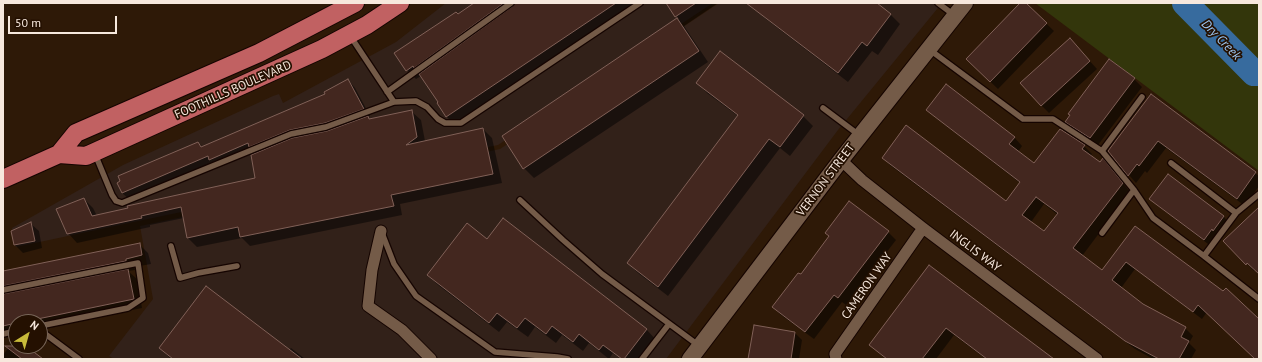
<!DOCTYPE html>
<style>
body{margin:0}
#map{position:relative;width:1262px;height:362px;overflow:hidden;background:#2e1907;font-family:"PT Sans",sans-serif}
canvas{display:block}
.frame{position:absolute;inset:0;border:4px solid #f7e8dd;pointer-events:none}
.north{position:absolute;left:8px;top:314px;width:40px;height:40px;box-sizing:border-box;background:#241001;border:1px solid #786659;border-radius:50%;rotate:37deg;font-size:11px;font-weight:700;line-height:16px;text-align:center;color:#f7e8dd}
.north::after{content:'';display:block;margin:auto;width:14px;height:18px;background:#c9bb3a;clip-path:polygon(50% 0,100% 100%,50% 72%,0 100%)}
.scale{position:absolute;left:8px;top:16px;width:109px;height:18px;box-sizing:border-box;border:2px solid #f7e8dd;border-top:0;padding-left:5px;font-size:12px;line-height:14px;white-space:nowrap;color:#f7e8dd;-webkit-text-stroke:3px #241001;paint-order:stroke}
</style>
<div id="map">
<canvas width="1262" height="362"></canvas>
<div class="frame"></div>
<div class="north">N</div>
<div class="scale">50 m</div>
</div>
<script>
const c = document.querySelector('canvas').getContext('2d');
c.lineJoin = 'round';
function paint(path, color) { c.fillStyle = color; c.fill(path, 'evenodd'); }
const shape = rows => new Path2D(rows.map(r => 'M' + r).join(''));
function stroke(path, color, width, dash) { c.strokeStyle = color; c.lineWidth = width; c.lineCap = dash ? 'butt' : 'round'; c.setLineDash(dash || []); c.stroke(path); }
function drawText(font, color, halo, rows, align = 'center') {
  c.font = font + ' "PT Sans",sans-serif'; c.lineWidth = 3.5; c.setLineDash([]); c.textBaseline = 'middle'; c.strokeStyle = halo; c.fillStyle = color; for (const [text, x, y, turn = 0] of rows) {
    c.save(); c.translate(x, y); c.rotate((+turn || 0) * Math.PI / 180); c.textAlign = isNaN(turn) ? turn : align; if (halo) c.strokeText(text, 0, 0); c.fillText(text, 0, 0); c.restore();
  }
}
paint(shape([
 [446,3,713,3,498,145,16,247,12,228,123,165,273,96,279,94,283,103,396,42],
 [719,3,942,3,838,130,666,359,114,359,109,356,153,299,140,226,500,149]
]), '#322119');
paint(shape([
 [1035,3,1259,3,1259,171]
]), '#33360b');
paint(shape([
 [476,3,639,3,456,126,447,117,438,103,439,103,421,76,416,79,407,70,458,15],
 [667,3,718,3,684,26,708,62,534,178,524,168,503,136,679,19],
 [761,3,875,3,891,15,900,24,878,55,872,51,848,82,766,19,756,9],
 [1022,3,1025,3,1054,31,998,89,967,59],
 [1077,47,1097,69,1049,113,1041,105],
 [720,53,803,116,813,126,790,156,780,148,668,296,638,273,628,263,738,116,707,93,698,83],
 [1134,79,1142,87,1098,145,1074,129,1066,122],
 [348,80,355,88,370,116,367,117,370,120,411,111,421,120,425,141,483,129,492,138,502,183,400,204,402,215,250,246,242,238,197,247,188,238,184,218,150,225,150,227,77,243,68,233,84,199,93,208,97,216,256,178,257,153,254,151,130,200,122,193,198,143,203,147,326,94],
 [1152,95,1259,176,1259,186,1245,206,1166,148,1147,173,1145,171,1136,183,1129,175],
 [927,110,1014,137,1022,146,1018,152,1034,165,1084,146,1092,154,1090,157,1111,168,1130,192,1082,256,1103,271,1136,227,1259,320,1259,359,1256,359,1207,312,1202,319,1135,269,1121,288,1142,304,1185,328,1193,336,1189,343,1196,350,1191,359,1153,359,1135,349,891,166,883,158,1006,202,1020,183,936,118],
 [1044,204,1058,215,1044,233,1031,222],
 [1168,175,1224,217,1231,225,1222,238,1220,236,1212,247,1158,206,1150,199],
 [849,203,888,232,896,240,846,305,842,302,814,339,781,315,773,307,801,276,830,237],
 [1259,208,1259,273,1256,270,1254,271,1225,241],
 [503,219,647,330,656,340,641,359,621,359,613,353,609,359,589,343,583,351,562,335,556,343,535,327,528,337,507,322,499,332,438,285,428,275,487,240],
 [31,224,39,231,42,248,23,253,15,245,12,231],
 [139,244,148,253,151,264,134,267,135,270,128,271,137,279,142,308,40,329,40,322,16,322,16,334,3,336,3,272],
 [930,266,1053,359,986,359,954,335,936,359,886,359,870,345],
 [795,333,802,340,799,359,749,359],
 [15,339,16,346,24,346,41,359,3,359,3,355],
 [160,348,289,350,291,348,305,359,171,359]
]), '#0007');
stroke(shape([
 [1185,3,1254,73,1259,73]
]), '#376b9e', 26);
const building = shape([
 [474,3,504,3,414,68,413,66,406,71,394,53,456,12,458,14,474,3],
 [515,3,616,3,446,117,437,103,438,102,419,74,513,6,515,3],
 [666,3,696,3,675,17,666,3],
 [746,3,877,3,891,14,867,46,862,42,838,73,746,3],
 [1020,3,1026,3,1047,23,990,82,966,59,1020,3],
 [677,18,699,51,523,169,502,136,677,18],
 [1070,38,1090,61,1041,106,1020,83,1070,38],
 [720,51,804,115,780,147,769,139,658,287,627,263,738,115,696,83,720,51],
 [1109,59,1135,78,1090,138,1065,122,1070,115,1068,114,1109,59],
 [348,79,364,109,325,123,290,130,249,147,248,143,209,160,208,156,122,193,117,183,120,181,118,176,198,142,201,147,325,94,324,92,348,79],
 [946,84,1015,137,1009,144,1034,163,1060,129,1085,145,1082,149,1100,162,1103,158,1123,183,1073,248,1102,270,1135,226,1223,291,1226,288,1259,319,1259,359,1255,359,1198,305,1193,312,1126,262,1112,280,1143,304,1186,327,1181,337,1189,341,1179,359,1159,359,1125,341,882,158,906,125,1006,201,1020,182,926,110,946,84],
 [1036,197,1058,213,1044,231,1022,215,1036,197],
 [1151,94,1256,172,1237,199,1158,141,1139,166,1137,164,1128,176,1108,151,1151,94],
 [412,110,417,137,406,145,483,128,493,174,391,195,394,206,240,237,238,227,187,238,181,207,141,216,142,218,67,234,56,209,84,198,92,216,128,208,127,206,255,178,251,155,292,138,327,131,368,116,369,119,412,110],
 [1168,174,1224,216,1213,231,1212,229,1204,240,1149,199,1168,174],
 [849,201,889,231,838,298,834,295,805,332,772,307,798,273,801,274,829,236,825,233,849,201],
 [1259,207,1259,274,1247,263,1246,265,1223,241,1259,207],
 [503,218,647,329,624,359,622,359,603,345,599,350,579,334,573,342,552,326,546,334,525,318,517,328,497,313,489,323,427,275,467,223,487,239,503,218],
 [31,222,35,241,14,245,11,231,31,222],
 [140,243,142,255,126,259,126,261,3,286,3,271,140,243],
 [929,265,1010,326,1054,359,987,359,946,328,922,359,887,359,869,345,929,265],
 [128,269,134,299,23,322,16,322,16,323,3,326,3,294,128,269],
 [206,286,302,359,173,359,159,348,206,286],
 [754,325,795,332,791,359,748,359,754,325],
 [5,346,26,346,43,359,22,359,5,346]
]);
paint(building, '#43271f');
stroke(building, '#806057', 1);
const service = shape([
 [938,3,954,15],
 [351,37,394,102],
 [930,50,1023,119,1053,119,1102,151,1142,97],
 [387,92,511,3],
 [823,108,859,135],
 [1102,151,1134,190,1153,218,1204,256,1236,213],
 [95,154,112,195,116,201,122,203,291,134,326,127,394,102,416,101,427,107,438,119,445,123,461,123,640,3],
 [1171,163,1236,213,1259,194],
 [520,200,563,240,602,274,698,345],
 [382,233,394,264,416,296,495,352,557,357,568,359],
 [1102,233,1134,190],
 [171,246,180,278,198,273,237,266],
 [1204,256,1259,299],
 [3,290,138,263,143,298,128,308,40,326],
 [40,330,79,359],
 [3,334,16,331],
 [642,359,669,324]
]);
const minor = shape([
 [841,160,862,180,923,228,1097,359],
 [381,231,372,270,368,306,402,330,431,359],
 [836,359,835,354,923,228]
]);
const secondary = shape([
 [690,359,841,160,965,3]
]);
const primary = shape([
 [59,154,76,133,259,53,355,3],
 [3,179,59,154,86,156,322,49,367,25,400,3]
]);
stroke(service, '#150400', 8);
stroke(minor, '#150400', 13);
stroke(secondary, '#150400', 18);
stroke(primary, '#150400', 20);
stroke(service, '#745b48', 5.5);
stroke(minor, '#745b48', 11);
stroke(secondary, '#745b48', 16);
stroke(primary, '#c16162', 18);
drawText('12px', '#f7e8dd', '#241001', [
 ["FOOTHILLS BOULEVARD",233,90,-24],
 ["VERNON STREET",826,180,-53],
 ["INGLIS WAY",975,251,37],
 ["CAMERON WAY",867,286,-55]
]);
drawText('italic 13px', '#9dc7f3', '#241001', [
 ["Dry Creek",1221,40,46]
]);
</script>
